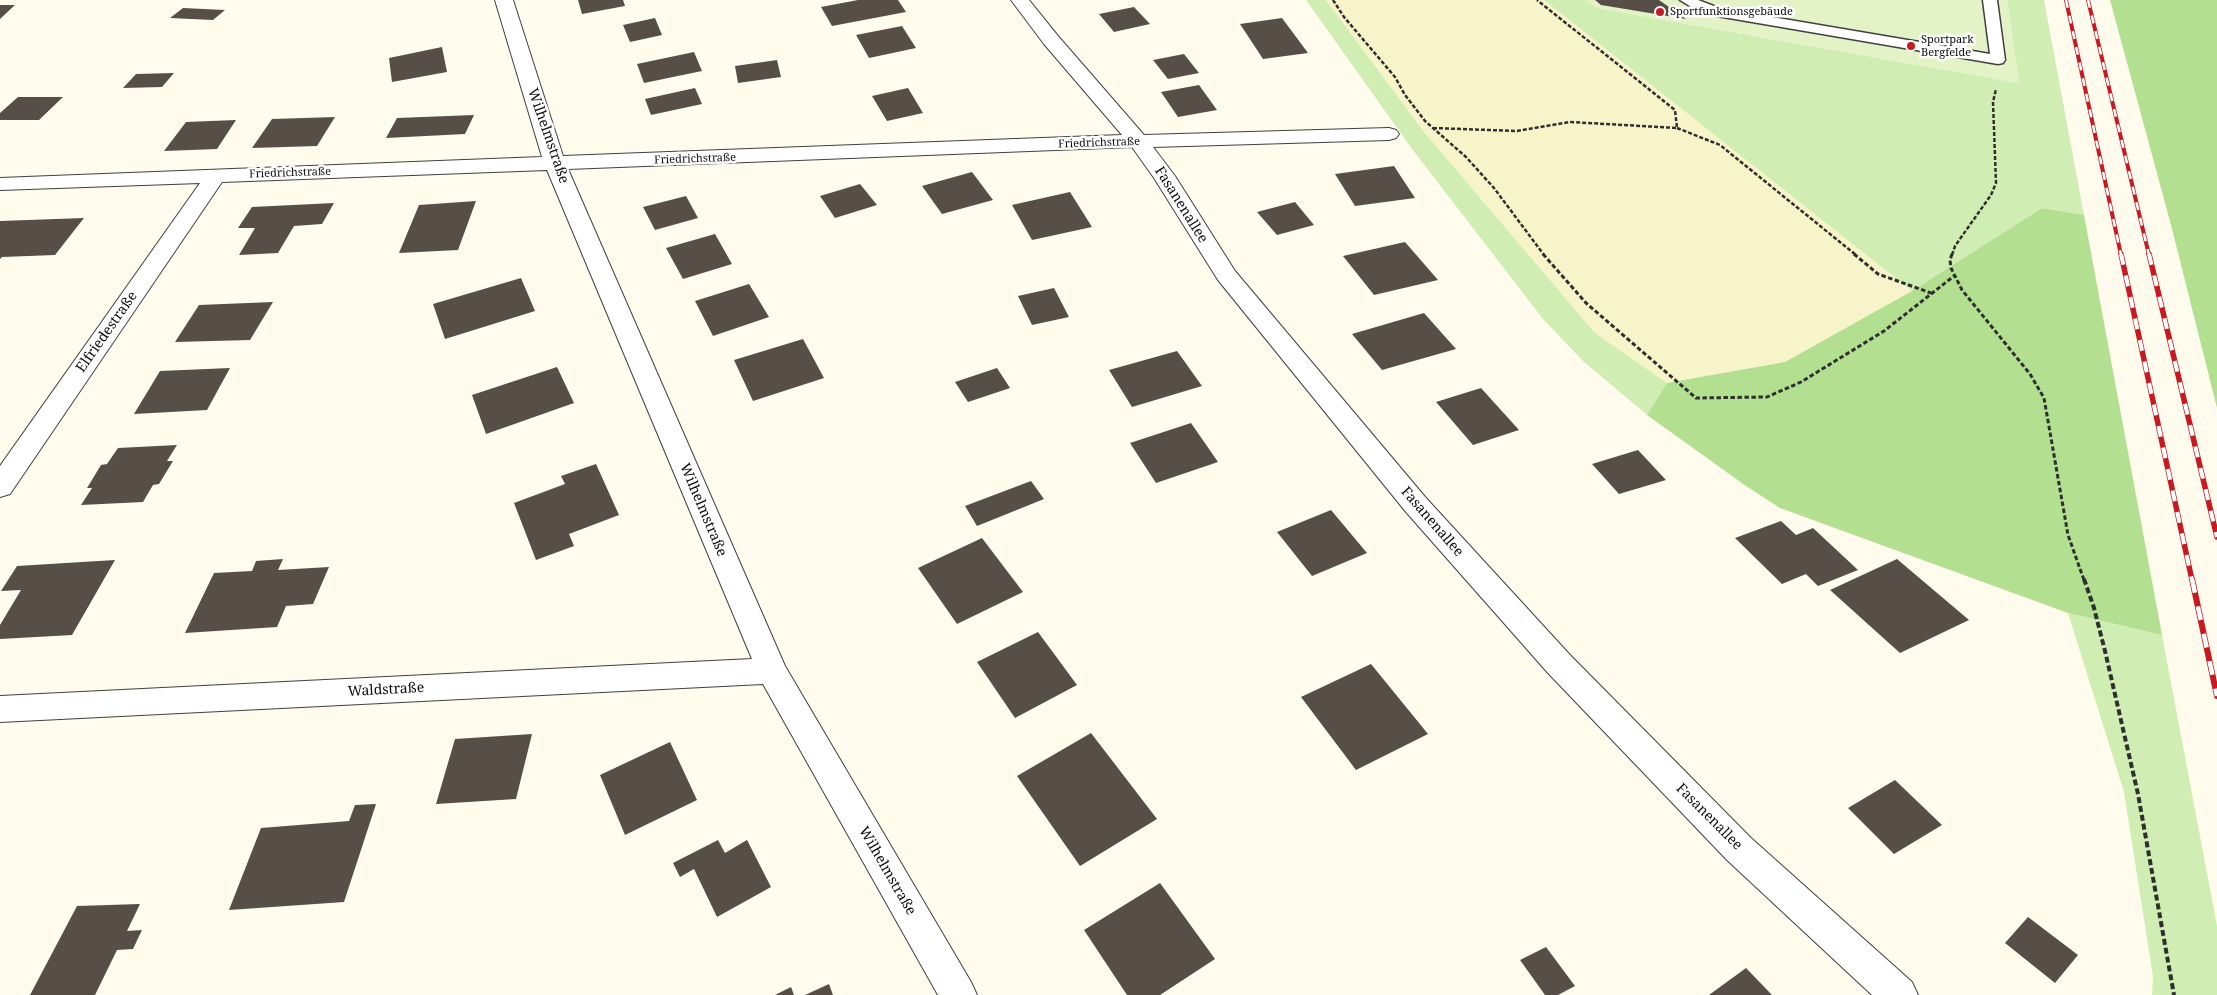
<!DOCTYPE html>
<meta charset="utf-8">
<style>
body{margin:0}
canvas{display:block;background:#fffced}
</style>
<canvas width="2217" height="995"></canvas>
<script>
const c = document.querySelector('canvas').getContext('2d');
c.lineJoin = 'round';
function paint(path, color) { c.fillStyle = color; c.fill(path, 'evenodd'); }
const shape = rows => new Path2D(rows.map(r => 'M' + r).join(''));
function stroke(path, color, width, dash) { c.strokeStyle = color; c.lineWidth = width; c.lineCap = dash ? 'butt' : 'round'; c.setLineDash(dash || []); c.stroke(path); }
function drawText(font, color, halo, rows, align = 'center') {
  c.font = font + ' "Noto Serif",serif'; c.lineWidth = 5; c.setLineDash([]); c.textBaseline = 'middle'; c.strokeStyle = halo; c.fillStyle = color; for (const [text, x, y, turn = 0] of rows) {
    c.save(); c.translate(x, y); c.rotate((+turn || 0) * Math.PI / 180); c.textAlign = isNaN(turn) ? turn : align; if (halo) c.strokeText(text, 0, 0); c.fillText(text, 0, 0); c.restore();
  }
}
paint(shape([
 [1326,0,1544,0,1912,291,1785,362,1667,383,1595,333,1424,132]
]), '#f8f4ca');
paint(shape([
 [1306,0,1326,0,1424,132,1595,333,1667,383,1647,415,1583,361,1543,319,1412,149],
 [1544,0,1586,0,1597,8,2019,83,2007,0,2044,0,2084,215,2042,208,1912,291],
 [2068,613,2162,635,2217,926,2217,995,2152,995,2153,977,2124,792]
]), '#d0edb3');
paint(shape([
 [2110,0,2217,0,2217,408,2171,225],
 [2042,208,2084,215,2162,635,2068,613,1780,508,1746,486,1647,415,1667,383,1785,362,1912,291]
]), '#b3df91');
paint(shape([
 [1586,0,2007,0,2019,83,1597,8]
]), '#e3f3c6');
paint(shape([
 [578,0,623,0,625,6,582,14],
 [858,0,898,0,906,12,832,26,821,7],
 [1595,0,1659,0,1686,19,1601,5],
 [0,5,15,5,0,19],
 [1134,7,1150,24,1114,32,1099,14],
 [183,8,225,10,213,20,170,18],
 [655,18,662,35,630,42,623,25],
 [1282,18,1308,53,1263,59,1240,24],
 [902,26,916,48,869,58,856,35],
 [442,47,447,72,392,82,389,58],
 [694,52,702,71,644,83,637,64],
 [1184,54,1199,73,1168,79,1153,60],
 [777,60,781,77,738,83,735,66],
 [174,73,162,87,123,88,136,74],
 [1199,85,1217,110,1178,117,1161,92],
 [695,88,702,104,651,115,645,99],
 [908,88,923,113,887,121,872,96],
 [18,97,63,97,39,120,0,120,0,113],
 [474,115,465,134,386,138,397,118],
 [335,117,317,146,252,148,272,119],
 [236,120,217,149,164,151,186,122],
 [1394,166,1415,198,1355,206,1335,174],
 [972,172,993,200,942,214,922,186],
 [860,184,877,205,835,218,820,196],
 [1070,192,1092,227,1032,240,1012,205],
 [686,196,698,218,655,230,643,207],
 [476,201,458,250,399,253,419,205],
 [1295,202,1314,225,1277,235,1257,212],
 [334,203,322,224,294,226,278,253,239,255,255,228,238,228,252,207],
 [84,218,55,255,2,257,0,259,0,221],
 [715,234,732,264,683,279,666,248],
 [1405,242,1438,280,1374,295,1343,256],
 [521,278,535,311,445,339,433,304],
 [749,284,769,317,713,336,695,301],
 [1054,288,1069,317,1032,325,1018,296],
 [273,302,250,340,175,342,199,305],
 [1424,313,1456,349,1382,370,1352,334],
 [803,339,824,378,753,401,734,360],
 [1177,351,1202,386,1132,407,1109,370],
 [557,367,574,403,486,434,472,395],
 [230,368,207,410,134,414,160,371],
 [997,368,1010,388,968,402,955,382],
 [1481,388,1519,430,1473,445,1436,402],
 [1191,423,1218,462,1156,483,1130,443],
 [177,445,167,461,173,461,159,484,153,485,143,502,81,505,92,488,87,488,101,465,107,464,118,448],
 [1638,450,1666,480,1619,494,1592,464],
 [596,464,619,515,569,534,574,546,536,560,514,503,565,484,561,476],
 [1031,481,1044,499,977,526,965,506],
 [1331,510,1367,553,1312,576,1277,532],
 [1781,521,1796,535,1813,528,1858,570,1818,586,1806,574,1782,584,1735,538],
 [982,538,1023,592,957,624,918,568],
 [283,559,278,570,329,567,313,604,286,606,277,627,185,633,214,573,252,571,256,561],
 [1897,559,1969,620,1900,653,1830,590],
 [115,560,72,635,0,639,0,625,21,590,1,591,17,566],
 [1038,632,1077,685,1015,718,977,662],
 [1371,664,1428,734,1356,770,1301,697],
 [1091,733,1157,819,1080,866,1017,776],
 [532,734,516,799,436,804,455,739],
 [670,742,697,800,625,835,600,775],
 [1895,780,1942,825,1894,854,1848,808],
 [376,804,344,902,229,910,261,828,349,821,355,805],
 [718,840,725,853,747,840,771,887,717,917,694,869,680,877,673,863],
 [1160,883,1215,959,1160,995,1127,995,1084,930],
 [140,904,127,931,142,930,133,949,117,950,95,995,30,995,77,906],
 [2028,917,2078,955,2055,983,2005,943],
 [1546,947,1575,986,1558,995,1545,995,1520,960],
 [1746,968,1772,995,1709,995],
 [829,984,833,995,805,995],
 [791,987,794,995,775,995]
]), '#574e48');
const service = shape([
 [1680,0,1698,0,1719,8,1990,54,1983,0,1997,0,2005,60,2003,63,1998,64,1717,16,1698,11,1680,0]
]);
const minor = shape([
 [495,0,513,0,563,156,1122,135,1044,44,1011,0,1029,0,1058,36,1144,135,1389,128,1396,130,1399,134,1396,138,1389,140,1153,147,1175,176,1235,271,1426,498,1570,655,1751,838,1912,982,1918,995,1872,995,1727,860,1548,673,1406,512,1218,280,1154,178,1132,147,568,169,785,666,971,982,977,995,938,995,763,684,0,722,0,696,752,659,547,170,222,182,10,494,0,497,0,466,200,183,0,190,0,178,542,157,495,0]
]);
stroke(service, '#404040', 3);
stroke(minor, '#404040', 2);
stroke(shape([
 [1333,0,1344,17,1395,77,1405,95,1425,121,1466,157,1494,188,1544,255],
 [1433,128,1517,131,1570,122,1677,128,1675,110,1537,0],
 [1677,128,1720,145,1856,255],
 [1952,255,1955,246,1991,195,1996,183,1993,102,1996,89]
]), '#2f2f2f', 2.5, [4, 2]);
stroke(shape([
 [1543,254,1586,303,1696,398,1767,397,1801,382,1884,331,1954,276],
 [1854,254,1878,274,1931,293],
 [1952,254,1950,260,1951,268,1962,290,2030,374,2044,398,2068,535,2084,580]
]), '#2f2f2f', 3, [4.5, 2.5]);
stroke(shape([
 [2084,579,2094,608,2105,651,2138,794,2174,995]
]), '#2f2f2f', 4, [6, 3]);
paint(service, '#fff');
paint(minor, '#fff');
const railFar2 = shape([
 [2066,0,2121,255],
 [2088,0,2149,255]
]);
const railFar1 = shape([
 [2121,254,2192,580],
 [2149,254,2217,537]
]);
const rail = shape([
 [2192,579,2217,696]
]);
stroke(railFar2, '#c91920', 4);
stroke(railFar1, '#c91920', 5.5);
stroke(rail, '#c91920', 6);
stroke(railFar2, '#fff', 2.5, [8]);
stroke(railFar1, '#fff', 4, [11]);
stroke(rail, '#fff', 4.5, [14]);
for (const [x, y, r, color] of [
 [1660,12,5,"#c91920"],
 [1911,46,5,"#c91920"]
]) { const dot = new Path2D(); dot.arc(x, y, r, 0, 2 * Math.PI); c.fillStyle = color; c.fill(dot); stroke(dot, '#fff', 2); }
drawText('11px', '#0d0d0d', '#fff', [
 ["Sportfunktionsgebäude",1670,12],
 ["Sportpark",1921,40],
 ["Bergfelde",1921,53]
], 'left');
drawText('11px', '#0d0d0d', '#fff', [
 ["Friedrichstraße",1099,143,-2],
 ["Friedrichstraße",695,159,-2],
 ["Friedrichstraße",290,173,-2]
]);
drawText('14px', '#0d0d0d', '#fff', [
 ["Wilhelmstraße",548,136,71],
 ["Fasanenallee",1181,205,58],
 ["Elfriedestraße",107,332,-55],
 ["Wilhelmstraße",703,510,67],
 ["Fasanenallee",1432,522,49],
 ["Waldstraße",386,690,-3],
 ["Fasanenallee",1709,817,45],
 ["Wilhelmstraße",887,871,60]
]);
</script>
